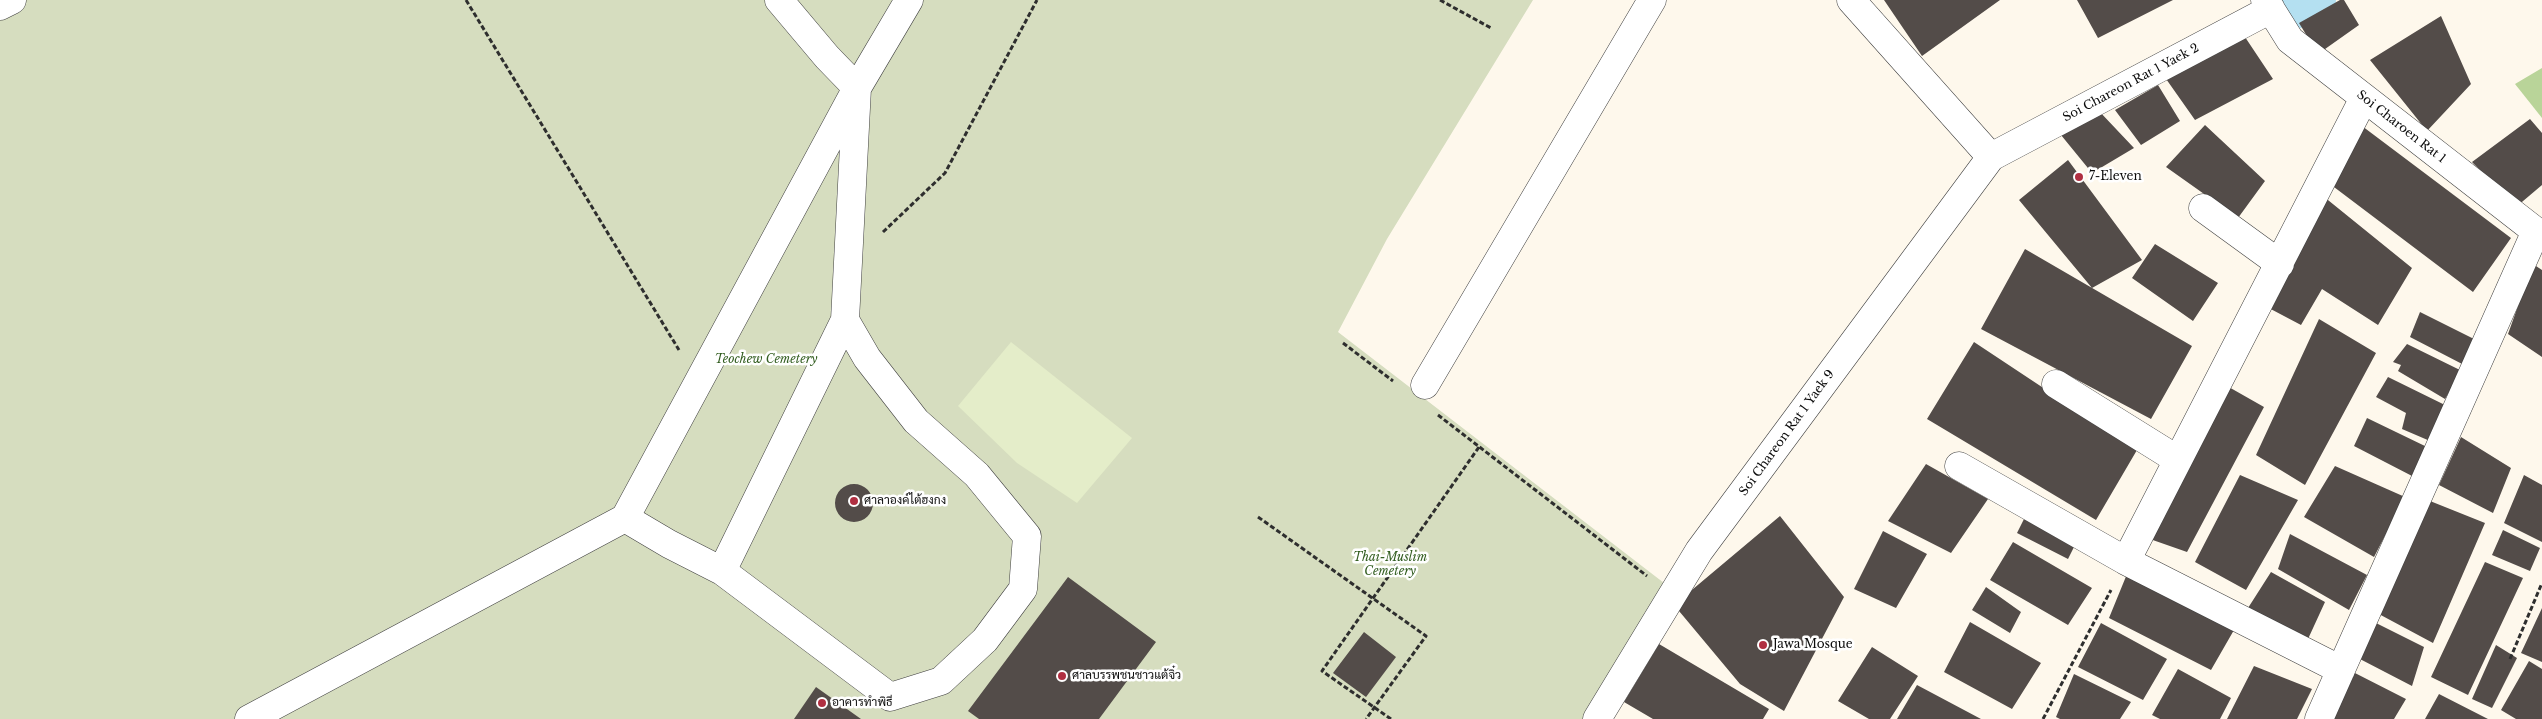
<!DOCTYPE html>
<meta charset="utf-8">
<style>
body{margin:0}
canvas{display:block;background:#fef8ec}
</style>
<canvas width="2542" height="719"></canvas>
<script>
const c = document.querySelector('canvas').getContext('2d');
c.lineJoin = 'round';
function paint(path, color) { c.fillStyle = color; c.fill(path, 'evenodd'); }
const shape = rows => new Path2D(rows.map(r => 'M' + r).join(''));
function stroke(path, color, width, dash) { c.strokeStyle = color; c.lineWidth = width; c.lineCap = dash ? 'butt' : 'round'; c.setLineDash(dash || []); c.stroke(path); }
function drawText(font, color, halo, rows, align = 'center') {
  c.font = font + ' "Libre Baskerville",Sarabun,serif'; c.lineWidth = 5; c.setLineDash([]); c.textBaseline = 'middle'; c.strokeStyle = halo; c.fillStyle = color; for (const [text, x, y, turn = 0] of rows) {
    c.save(); c.translate(x, y); c.rotate((+turn || 0) * Math.PI / 180); c.textAlign = isNaN(turn) ? turn : align; if (halo) c.strokeText(text, 0, 0); c.fillText(text, 0, 0); c.restore();
  }
}
paint(shape([
 [2542,68,2542,118,2515,84]
]), '#b9d499');
paint(shape([
 [0,0,1533,0,1387,239,1338,332,1664,583,1584,719,0,719]
]), '#d6ddbf');
paint(shape([
 [1011,342,1132,438,1077,503,1017,463,958,406]
]), '#e4edc9');
stroke(shape([
 [2283,15,2317,0]
]), '#b4e0f1', 38);
paint(shape([
 [1884,0,2000,0,1922,56],
 [2077,0,2173,0,2098,38],
 [2340,0,2344,0,2359,25,2318,54,2299,23],
 [2441,16,2471,84,2427,131,2370,60],
 [2243,34,2273,79,2195,120,2164,76],
 [2158,85,2180,121,2141,145,2115,110],
 [2099,111,2134,148,2092,173,2061,135],
 [2530,119,2542,133,2542,185,2516,207,2472,162],
 [2205,125,2265,181,2238,218,2166,167],
 [2362,126,2511,238,2473,292,2330,184],
 [2068,160,2142,260,2092,288,2019,200],
 [2323,196,2412,268,2378,325,2322,289,2301,325,2265,306],
 [2155,244,2218,283,2193,321,2132,278],
 [2025,249,2192,346,2151,419,1981,329],
 [2533,264,2542,270,2542,357,2508,334],
 [2420,312,2478,341,2466,366,2410,337],
 [2319,319,2376,353,2305,485,2256,455],
 [1974,342,2137,450,2096,520,1927,419],
 [2407,344,2462,371,2445,399,2398,371,2401,365,2393,362],
 [2388,377,2447,406,2430,441,2402,429,2406,413,2376,397],
 [2227,386,2264,407,2187,552,2147,538],
 [2367,418,2427,447,2414,477,2354,446],
 [2461,437,2511,468,2493,513,2439,485],
 [1926,464,1988,499,1951,553,1888,521],
 [2335,466,2405,497,2374,557,2304,517],
 [2240,475,2298,500,2246,590,2195,562],
 [2524,475,2542,485,2542,542,2504,523],
 '835 503a19 19 0 1 1 38 0a19 19 0 1 1-38 0Z',
 [2430,501,2485,523,2433,643,2377,613],
 [1780,516,1844,597,1784,711,1740,684,1674,605],
 [2025,517,2076,543,2068,559,2017,533],
 [2503,530,2540,548,2530,571,2492,555],
 [1883,531,1927,554,1896,608,1854,589],
 [2290,534,2367,575,2349,610,2278,569],
 [2013,542,2092,588,2068,625,1990,580],
 [2485,562,2523,578,2468,695,2431,677],
 [2271,572,2325,602,2308,639,2248,608],
 [2127,574,2234,630,2211,670,2109,618],
 [1068,577,1156,642,1099,719,979,719,968,711],
 [1986,587,2021,612,2010,633,1972,610],
 [2542,608,2542,662,2521,653],
 [1970,622,2041,663,2012,709,1944,672],
 [2374,622,2424,647,2412,686,2358,658],
 [2101,623,2167,659,2143,700,2078,667],
 [1364,632,1396,657,1366,697,1333,673],
 [1659,644,1769,709,1763,719,1653,719,1624,702],
 [2496,645,2517,658,2492,708,2472,699],
 [1872,647,1918,676,1890,719,1869,719,1838,701],
 [2529,661,2542,669,2542,719,2516,719,2501,710],
 [2254,666,2312,689,2297,719,2227,719],
 [2178,669,2231,698,2220,719,2160,719,2152,715],
 [2351,671,2406,699,2394,719,2328,719],
 [2074,674,2131,702,2120,719,2060,719,2056,717],
 [1917,685,1981,719,1897,719],
 [816,687,861,719,794,719],
 [2439,694,2488,719,2425,719]
]), '#534c49');
const minor = shape([
 [1851,0,1991,157],
 [2265,0,2290,40,2542,236],
 [0,6,12,0],
 [2203,208,2280,264],
 [2056,384,2178,460],
 [1425,385,1652,0],
 [1959,466,2126,561,2341,670],
 [625,518,669,544,722,571,890,697,941,681,985,640,1023,589,1027,536,977,475,916,421,867,358,845,320,857,88,827,57,779,0],
 [2126,561,2364,98],
 [722,571,845,320],
 [249,719,625,518,857,88,909,0],
 [1597,719,1699,551,1991,157,2271,9],
 [2319,719,2536,231]
]);
stroke(minor, '#3f3f3f', 29);
stroke(shape([
 [466,0,679,350],
 [1440,0,1491,28],
 [883,232,945,173,1037,0],
 [1343,343,1393,381],
 [1438,415,1647,576],
 [1258,517,1426,636,1366,719],
 [2510,659,2542,583],
 [1391,719,1322,671,1479,447],
 [2043,719,2111,590]
]), '#2e2e2e', 3, [5, 2.5]);
stroke(minor, '#fff', 28);
for (const [x, y, r, color] of [
 [2079,177,5,"#b02f41"],
 [854,501,5,"#b02f41"],
 [1763,645,5,"#b02f41"],
 [1062,676,5,"#b02f41"],
 [822,703,5,"#b02f41"]
]) { const dot = new Path2D(); dot.arc(x, y, r, 0, 2 * Math.PI); c.fillStyle = color; c.fill(dot); stroke(dot, '#fff', 2); }
drawText('12px', '#0c0c0c', '#fff', [
 ["Soi Chareon Rat 1 Yaek 2",2131,83,-28],
 ["Soi Charoen Rat 1",2401,127,38],
 ["Soi Chareon Rat 1 Yaek 9",1787,433,-54]
]);
drawText('12px', '#0c0c0c', '#fff', [
 ["7-Eleven",2089,177],
 ["ศาลาองค์ไต้ฮงกง",864,501],
 ["Jawa Mosque",1773,645],
 ["ศาลบรรพชนชาวแต้จิ๋ว",1072,676],
 ["อาคารทำพิธี",832,703]
], 'left');
drawText('italic 12px', '#335e21', '#fff', [
 ["Teochew Cemetery",766,360],
 ["Thai-Muslim",1390,558],
 ["Cemetery",1390,572]
]);
</script>
